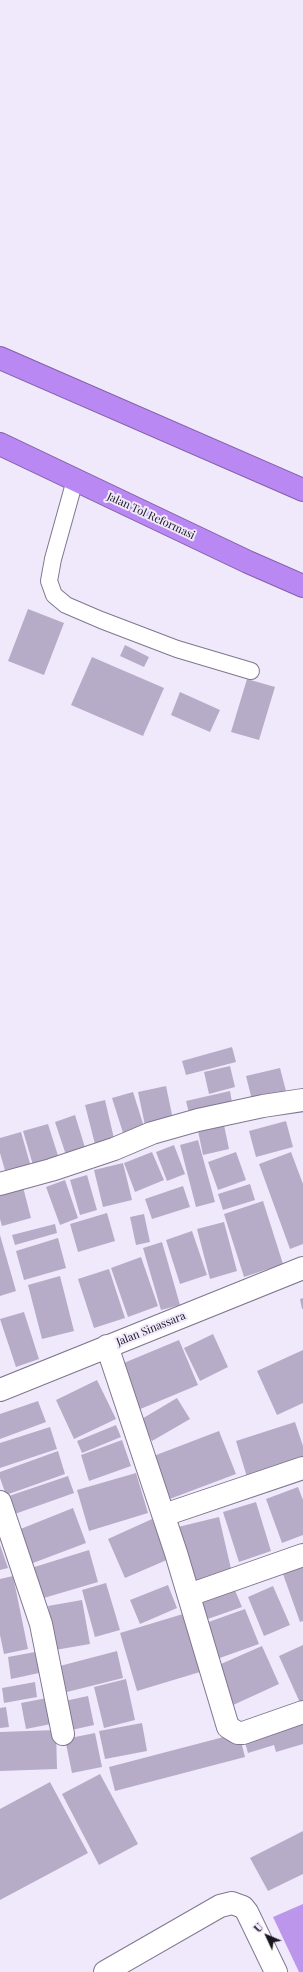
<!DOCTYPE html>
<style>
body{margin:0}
#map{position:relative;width:303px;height:1972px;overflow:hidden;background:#f0e9fb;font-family:"Playfair Display",serif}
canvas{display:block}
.north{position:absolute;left:247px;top:1916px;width:40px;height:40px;-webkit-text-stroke:3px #f0e9fb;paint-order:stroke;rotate:314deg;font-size:11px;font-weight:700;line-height:16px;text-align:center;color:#1a1620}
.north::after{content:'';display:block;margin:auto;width:14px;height:18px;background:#1a1620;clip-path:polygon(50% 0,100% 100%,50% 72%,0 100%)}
</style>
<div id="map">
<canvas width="303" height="1972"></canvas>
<div class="north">U</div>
</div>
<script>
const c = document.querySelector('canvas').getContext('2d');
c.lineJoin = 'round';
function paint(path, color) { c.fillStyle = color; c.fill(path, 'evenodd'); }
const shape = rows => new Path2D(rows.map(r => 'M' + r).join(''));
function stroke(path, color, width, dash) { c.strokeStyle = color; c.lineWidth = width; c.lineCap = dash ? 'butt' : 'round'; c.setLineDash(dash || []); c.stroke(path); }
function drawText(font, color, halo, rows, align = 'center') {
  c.font = font + ' "Playfair Display",serif'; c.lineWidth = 4; c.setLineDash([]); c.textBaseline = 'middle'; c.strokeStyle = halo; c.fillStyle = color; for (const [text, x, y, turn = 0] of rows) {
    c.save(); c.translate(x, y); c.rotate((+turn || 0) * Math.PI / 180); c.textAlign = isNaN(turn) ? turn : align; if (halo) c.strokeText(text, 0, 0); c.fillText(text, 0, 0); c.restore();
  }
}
paint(shape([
 [303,1904,303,1972,299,1972,273,1917]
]), '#bc96eb');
paint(shape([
 [28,609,64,623,44,675,8,661],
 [125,645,149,657,144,667,120,656],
 [92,657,164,688,143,736,71,705],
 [247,679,275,687,259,740,231,732],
 [180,692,220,710,210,732,171,715],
 [232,1047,236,1062,186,1075,182,1061],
 [230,1066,235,1087,209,1094,204,1072],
 [280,1068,287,1095,253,1104,246,1076],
 [166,1086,174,1124,146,1130,138,1092],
 [230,1091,233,1108,190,1117,186,1101],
 [133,1092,146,1133,125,1139,112,1098],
 [105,1100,116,1147,97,1152,85,1105],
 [75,1115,87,1154,68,1161,55,1122],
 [286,1121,293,1147,256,1157,249,1131],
 [48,1124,61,1165,35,1172,23,1131],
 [224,1125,229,1149,203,1155,198,1131],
 [21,1132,33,1174,8,1181,0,1153,0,1138],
 [198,1140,215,1202,196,1207,180,1145],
 [174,1145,185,1174,167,1181,156,1152],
 [152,1152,164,1180,135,1192,124,1163],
 [236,1152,246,1180,218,1190,208,1162],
 [291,1152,303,1184,303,1244,290,1249,259,1164],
 [123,1163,132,1200,103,1207,94,1170],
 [87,1175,97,1210,80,1215,70,1180],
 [65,1180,78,1218,60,1225,46,1187],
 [250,1184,255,1200,223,1210,218,1194],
 [183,1186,190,1207,152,1219,145,1199],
 [23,1187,31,1218,2,1226,0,1219,0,1192],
 [263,1201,283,1264,244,1277,224,1214],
 [107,1213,115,1241,78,1252,70,1224],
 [144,1214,150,1242,136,1245,130,1217],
 [224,1222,237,1271,210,1279,197,1229],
 [55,1224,57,1233,15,1245,12,1235],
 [192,1231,207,1275,180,1284,166,1240],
 [0,1235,16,1291,0,1296],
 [58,1238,66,1268,24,1280,16,1251],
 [162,1242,180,1305,161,1310,143,1248],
 [141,1257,158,1306,128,1317,111,1268],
 [109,1269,125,1318,94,1328,78,1279],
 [60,1276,74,1331,42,1339,28,1285],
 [303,1298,303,1309,302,1309,300,1299],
 [24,1312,39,1359,16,1367,0,1319],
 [213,1334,228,1367,200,1381,184,1348],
 [179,1340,198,1385,138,1410,119,1365],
 [303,1350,303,1403,277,1415,257,1371],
 [97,1380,116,1419,74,1439,56,1400],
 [177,1398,190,1419,152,1441,140,1420],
 [38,1401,46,1422,0,1439,0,1414],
 [295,1422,303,1446,303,1459,247,1477,236,1441],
 [116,1425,121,1437,82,1453,77,1441],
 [50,1427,57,1449,0,1468,0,1443],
 [219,1431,236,1474,167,1500,151,1457],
 [122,1440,131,1466,89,1481,81,1455],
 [58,1451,65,1474,6,1495,0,1478,0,1472],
 [136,1473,148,1513,89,1531,77,1490],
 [68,1476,74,1493,12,1515,6,1497],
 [298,1487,303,1500,303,1535,282,1543,266,1499],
 [256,1502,271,1551,239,1562,223,1512],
 [73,1508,86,1543,25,1566,13,1532],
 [219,1517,232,1573,191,1583,178,1527],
 [152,1519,169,1559,125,1578,108,1539],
 [0,1545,8,1568,0,1570],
 [89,1550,98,1582,37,1600,28,1569],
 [303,1567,303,1621,300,1622,283,1574],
 [13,1576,28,1649,4,1654,0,1635,0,1579],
 [106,1583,120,1630,95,1637,82,1590],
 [168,1585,177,1608,140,1624,130,1600],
 [273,1586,290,1625,264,1636,248,1597],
 [234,1588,242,1607,205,1620,198,1601],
 [82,1600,90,1644,55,1650,48,1606],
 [245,1609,259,1644,217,1659,203,1624],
 [183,1614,200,1672,137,1691,120,1633],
 [303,1645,303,1705,301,1705,279,1656],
 [262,1646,279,1684,231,1706,214,1667],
 [117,1651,123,1678,63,1693,56,1667],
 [35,1652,39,1673,11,1679,8,1657],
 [126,1679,135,1720,104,1728,94,1687],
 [35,1682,37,1697,4,1703,2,1688],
 [88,1696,94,1725,67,1731,60,1702],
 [47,1698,51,1724,26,1729,21,1703],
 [6,1707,9,1727,0,1728,0,1708],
 [303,1719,303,1744,276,1752,274,1745,248,1753,243,1736],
 [142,1723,147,1751,105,1759,99,1731],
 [56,1730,57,1769,0,1771,0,1732],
 [95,1733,102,1767,72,1773,65,1739],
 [239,1733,245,1757,115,1791,109,1767],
 [100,1774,138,1844,99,1865,62,1794],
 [50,1782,88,1853,0,1900,0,1809],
 [303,1831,303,1874,268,1891,250,1858]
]), '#b7acc8');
const service = shape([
 [75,480,53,559,49,581,54,595,66,605,101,620,177,649,251,671]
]);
const minor = shape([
 [0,1184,51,1170,114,1149,152,1133,198,1120,263,1106,303,1100],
 [107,1346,176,1553,228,1727,238,1733,243,1733,303,1712],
 [0,1390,303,1268],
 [0,1502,41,1624,63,1734],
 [164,1515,303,1468],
 [189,1595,303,1555],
 [105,1972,220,1906,232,1903,243,1907,247,1912,276,1972]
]);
const motorway = shape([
 [0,358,303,490],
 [0,444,248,562,303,586]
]);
stroke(service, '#80768f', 18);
stroke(minor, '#80768f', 24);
stroke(motorway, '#8160a8', 24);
stroke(service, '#fff', 16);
stroke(minor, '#fff', 22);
stroke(motorway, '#b988f2', 22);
drawText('11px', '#1a1620', '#f0e9fb', [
 ["Jalan Tol Reformasi",151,516,25],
 ["Jalan Sinassara",151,1329,-22]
]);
</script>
